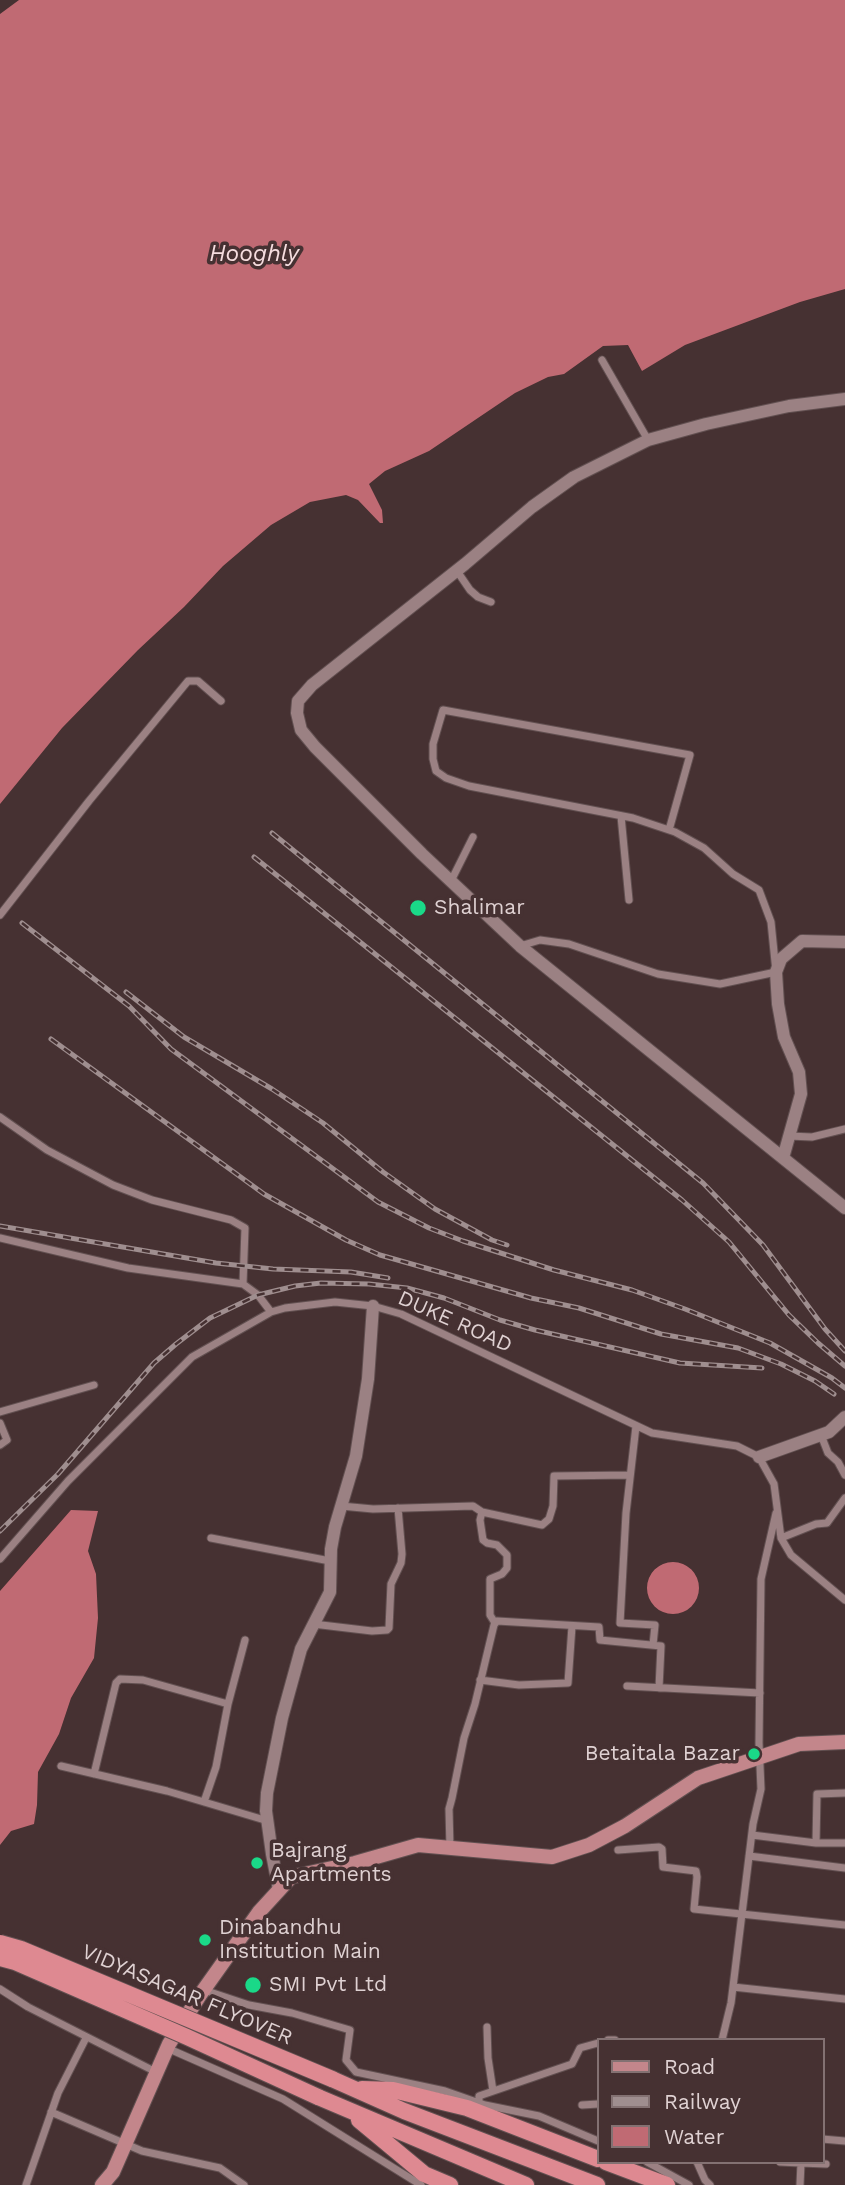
<!DOCTYPE html>
<style>
body{margin:0}
#map{position:relative;width:845px;height:2185px;overflow:hidden;background:#463132;font-family:"Work Sans",sans-serif}
canvas{display:block}
.legend{position:absolute;left:597px;top:2038px;width:228px;height:126px;box-sizing:border-box;background:#463132;border:2px solid #837172;margin:0;padding:9px 12px;list-style:none;font-size:21px;color:#dfd1d2}
.legend li{display:flex;align-items:center;gap:14px;height:35px}
.legend b{width:35px;border:2px solid #837172}
</style>
<div id="map">
<canvas width="845" height="2185"></canvas>
<ul class="legend">
<li><b style="height:9px;background:#c3868b"></b>Road</li>
<li><b style="height:9px;background:#9f8e8f"></b>Railway</li>
<li><b style="height:19px;background:#c06a73"></b>Water</li>
</ul>
</div>
<script>
const c = document.querySelector('canvas').getContext('2d');
c.lineJoin = 'round';
function paint(path, color) { c.fillStyle = color; c.fill(path, 'evenodd'); }
const shape = rows => new Path2D(rows.map(r => 'M' + r).join(''));
function stroke(path, color, width, dash) { c.strokeStyle = color; c.lineWidth = width; c.lineCap = dash ? 'butt' : 'round'; c.setLineDash(dash || []); c.stroke(path); }
function drawText(font, color, halo, rows, align = 'center') {
  c.font = font + ' "Work Sans",sans-serif'; c.lineWidth = 7; c.setLineDash([]); c.textBaseline = 'middle'; c.strokeStyle = halo; c.fillStyle = color; for (const [text, x, y, turn = 0] of rows) {
    c.save(); c.translate(x, y); c.rotate((+turn || 0) * Math.PI / 180); c.textAlign = isNaN(turn) ? turn : align; if (halo) c.strokeText(text, 0, 0); c.fillText(text, 0, 0); c.restore();
  }
}
paint(shape([
 [19,0,845,0,845,289,800,302,685,345,642,371,628,345,603,346,564,374,548,377,515,393,429,451,385,471,369,484,382,510,383,523,380,523,358,500,346,495,310,502,271,525,223,566,184,607,138,650,62,728,0,804,0,14],
 [71,1510,98,1511,88,1551,96,1574,98,1618,94,1658,71,1698,59,1734,38,1772,37,1805,34,1824,11,1831,0,1845,0,1591],
 '647 1588a26 26 0 1 1 52 0a26 26 0 1 1-52 0Z'
]), '#c06a73');
const street = shape([
 [602,360,648,440],
 [457,571,470,590,478,597,491,602],
 [621,816,629,900],
 [451,881,473,837],
 [0,915,89,801,188,681,198,681,221,701],
 [520,946,540,940,569,944,658,974,720,984,776,972,771,922,759,890,733,874,704,848,675,832,633,818,469,786,446,778,436,771,433,759,433,744,443,710,690,755,669,830],
 [0,1117,47,1150,113,1185,152,1200,231,1220,245,1228,243,1284],
 [789,1136,812,1137,845,1129],
 [0,1238,128,1268,243,1284,258,1295,271,1312],
 [0,1412,94,1385],
 [0,1423,7,1440,0,1445],
 [636,1426,626,1513,620,1623,655,1625,653,1645],
 [821,1435,828,1453,838,1462,845,1475],
 [341,1506,373,1509,473,1506,482,1512,542,1525,549,1519,553,1506,554,1476,630,1475],
 [482,1512,480,1520,483,1540,487,1543,497,1545,507,1555,507,1568,502,1574,490,1579,490,1615,495,1623],
 [211,1538,330,1561],
 [781,1538,816,1524,827,1523,845,1498],
 [0,1559,68,1481,192,1357,271,1312,285,1308,335,1302,373,1306,401,1314,652,1433,737,1446,759,1457,774,1484,781,1538,791,1555,845,1600],
 [313,1624,372,1631,387,1630,389,1628,391,1584,401,1563,402,1554,398,1508],
 [480,1680,519,1685,568,1683,572,1626],
 [627,1686,760,1693],
 [61,1766,167,1791,268,1821],
 [94,1774,116,1683,120,1679,143,1680,228,1704],
 [204,1802,216,1767,228,1704,245,1640],
 [752,1835,816,1843,845,1843],
 [816,1843,817,1794,845,1793],
 [450,1848,449,1809,452,1798,464,1738,475,1704,494,1625,497,1621,599,1627,600,1640,661,1646,659,1688],
 [618,1850,659,1847,662,1849,663,1867,696,1871,697,1877,694,1909,845,1925],
 [749,1856,845,1868],
 [733,1987,845,1999],
 [0,1989,28,2007,156,2072],
 [204,1990,249,2005,292,2013,350,2030,346,2060,356,2072,445,2091,485,2105,539,2116,598,2141],
 [487,2027,488,2058,493,2091],
 [608,2040,615,2040],
 [722,2040,731,2003,753,1824,761,1789,759,1743,761,1579,776,1513],
 [167,2048,283,2099,421,2185],
 [479,2103,479,2096,572,2064,580,2048,598,2043],
 [582,2105,598,2104],
 [51,2112,142,2151,220,2168,244,2185],
 [822,2139,845,2141],
 [647,2162,689,2185],
 [697,2162,705,2180,710,2185],
 [780,2162,801,2163,800,2185],
 [801,2163,826,2164],
 [26,2185,58,2093,86,2038]
]);
const secondary = shape([
 [845,399,789,406,706,424,648,440,574,477,532,507,465,564,312,685,298,701,297,713,301,730,315,747,422,854,520,946,845,1208],
 [783,1158,801,1094,799,1072,784,1037,778,1004,776,972,781,959,802,941,845,942],
 [759,1457,829,1432,845,1417],
 [279,1890,272,1854,266,1811,267,1793,282,1718,301,1649,330,1592,331,1549,335,1527,356,1456,368,1379,373,1306]
]);
const primary = shape([
 [102,2185,113,2172,169,2044,200,1995,259,1912,291,1877,355,1863,418,1845,552,1857,589,1845,625,1826,698,1778,799,1744,845,1742]
]);
const highway = shape([
 [332,2079,404,2111,597,2185],
 [362,2089,393,2090,467,2108,598,2159],
 [318,2097,526,2185],
 [359,2120,424,2174,450,2185],
 [606,2162,667,2185]
]);
stroke(street, '#625051', 9);
stroke(secondary, '#625051', 14);
stroke(primary, '#625051', 16);
stroke(highway, '#625051', 18);
stroke(street, '#9b8183', 7);
stroke(secondary, '#9b8183', 12);
stroke(primary, '#c3868b', 14);
stroke(highway, '#de8991', 16);
const rail = shape([
 [272,833,703,1183,763,1245,825,1329,845,1351],
 [254,857,682,1200,729,1242,789,1315,818,1343,845,1366],
 [22,923,129,1006,171,1049,378,1202,429,1228,463,1241,554,1270,632,1290,685,1309,770,1343,832,1378,845,1388],
 [126,992,184,1037,272,1089,323,1123,383,1172,435,1209,492,1240,507,1245],
 [51,1039,264,1194,346,1240,380,1255,531,1298,579,1308,661,1334,738,1348,781,1364,815,1381,834,1394],
 [0,1226,216,1263,273,1269,351,1272,388,1278],
 [0,1531,58,1474,154,1363,176,1344,210,1318,258,1295,295,1286,321,1283,369,1284,407,1288,444,1298,500,1320,535,1330,680,1363,762,1368]
]);
stroke(rail, '#9f8e8f', 5);
stroke(rail, '#463132', 2.5, [8]);
const highwayBridge = shape([
 [0,1943,21,1949,332,2079],
 [0,1958,15,1962,187,2037,318,2097]
]);
stroke(highwayBridge, '#625051', 18, []);
stroke(highwayBridge, '#de8991', 16);
for (const [x, y, r, color] of [
 [418,908,9,"#1ad988"],
 [754,1754,7,"#1ad988"],
 [257,1863,7,"#1ad988"],
 [205,1940,7,"#1ad988"],
 [253,1985,9,"#1ad988"]
]) { const dot = new Path2D(); dot.arc(x, y, r, 0, 2 * Math.PI); c.fillStyle = color; c.fill(dot); stroke(dot, '#463132', 2.5); }
drawText('21px', '#dfd1d2', '#463132', [
 ["Shalimar",434,908],
 ["Betaitala Bazar",740,1754,"right"],
 ["Bajrang",271,1851],
 ["Apartments",271,1875],
 ["Dinabandhu",219,1928],
 ["Institution Main",219,1952],
 ["SMI Pvt Ltd",269,1985]
], 'left');
drawText('21px', '#dfd1d2', '#463132', [
 ["DUKE ROAD",455,1322,24],
 ["VIDYASAGAR FLYOVER",187,1995,23]
]);
drawText('italic 23px', '#f6dddf', '#463132', [
 ["Hooghly",254,254]
]);
</script>
